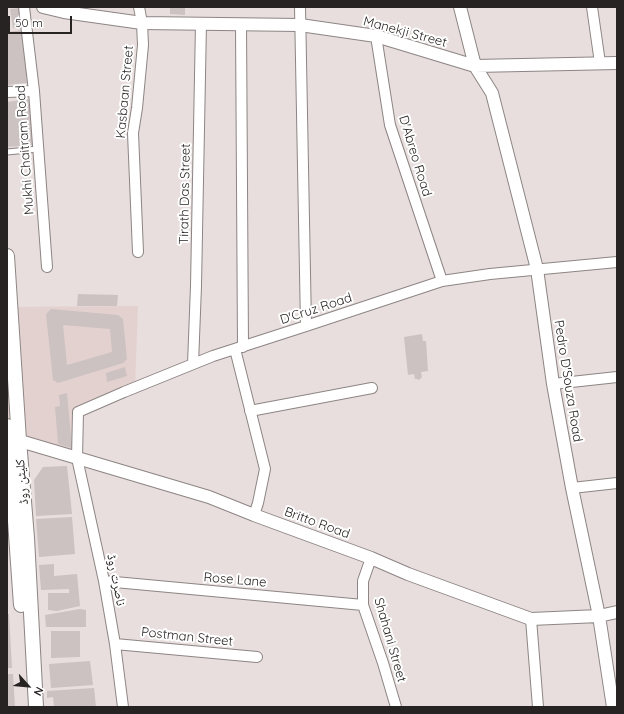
<!DOCTYPE html>
<meta charset="utf-8">
<style>
body{margin:0}
#map{position:relative;width:624px;height:714px;overflow:hidden;background:#e7dedd;font-family:Quicksand,sans-serif}
canvas{display:block}
.frame{position:absolute;inset:0;border:8px solid #262322;pointer-events:none}
.north{position:absolute;left:8px;top:666px;width:40px;height:40px;-webkit-text-stroke:3px #fff;paint-order:stroke;rotate:117deg;font-size:11px;font-weight:700;line-height:16px;text-align:center;color:#262322}
.north::after{content:'';display:block;margin:auto;width:14px;height:18px;background:#262322;clip-path:polygon(50% 0,100% 100%,50% 72%,0 100%)}
.scale{position:absolute;left:8px;top:16px;width:64px;height:18px;box-sizing:border-box;border:2px solid #262322;border-top:0;padding-left:5px;font-size:12px;line-height:14px;white-space:nowrap;color:#262322;-webkit-text-stroke:3px #fff;paint-order:stroke}
</style>
<div id="map">
<canvas width="624" height="714"></canvas>
<div class="frame"></div>
<div class="north">N</div>
<div class="scale">50 m</div>
</div>
<script>
const c = document.querySelector('canvas').getContext('2d');
c.lineJoin = 'round';
function paint(path, color) { c.fillStyle = color; c.fill(path, 'evenodd'); }
const shape = rows => new Path2D(rows.map(r => 'M' + r).join(''));
function stroke(path, color, width, dash) { c.strokeStyle = color; c.lineWidth = width; c.lineCap = dash ? 'butt' : 'round'; c.setLineDash(dash || []); c.stroke(path); }
function drawText(font, color, halo, rows, align = 'center') {
  c.font = font + ' Quicksand,"Noto Naskh Arabic",sans-serif'; c.lineWidth = 4; c.setLineDash([]); c.textBaseline = 'middle'; c.strokeStyle = halo; c.fillStyle = color; for (const [text, x, y, turn = 0] of rows) {
    c.save(); c.translate(x, y); c.rotate((+turn || 0) * Math.PI / 180); c.textAlign = isNaN(turn) ? turn : align; if (halo) c.strokeText(text, 0, 0); c.fillText(text, 0, 0); c.restore();
  }
}
paint(shape([
 [138,306,135,387,77,412,77,458,7,437,7,307]
]), '#e3d1cf');
paint(shape([
 [170,7,185,7,185,15,170,14],
 [21,8,23,27,13,28,10,9],
 [23,30,27,83,7,85,7,32],
 [28,99,32,101,33,145,7,147,7,102],
 [78,294,118,295,117,306,77,306],
 [51,309,118,315,123,319,127,359,123,363,58,383,53,380,46,314],
 [63,325,110,329,112,352,67,365],
 [422,334,423,341,426,341,428,371,421,372,422,377,419,380,417,379,415,379,414,374,408,375,404,337],
 [125,367,127,376,107,382,106,373],
 [67,393,72,448,58,444,55,407,60,406,59,395],
 [67,466,72,514,36,516,34,480,43,467],
 [72,517,75,554,39,557,36,519],
 [54,564,54,576,77,574,80,606,57,611,48,610,48,593,69,593,69,589,41,590,39,565],
 [80,609,86,610,86,627,46,627,45,615],
 [7,614,9,614,12,668,7,668],
 [51,631,80,631,80,657,51,658],
 [90,661,93,685,51,688,49,664],
 [7,674,13,674,15,707,7,707],
 [94,688,96,707,54,707,53,697,47,698,47,691]
]), '#cbc2c1');
const service = shape([
 [7,152,38,149]
]);
const minor = shape([
 [24,7,34,91,47,267],
 [300,7,306,326],
 [592,7,600,63],
 [241,24,243,347],
 [376,36,390,125,442,281],
 [7,92,34,91],
 [138,252,133,133,137,108,143,45,142,23,139,7],
 [235,349,265,469,258,503,254,515],
 [193,364,196,286,201,23],
 [553,384,617,377],
 [250,411,372,388],
 [572,488,617,483],
 [371,558,363,581,363,605,383,663,396,707],
 [104,581,363,605],
 [531,619,538,707],
 [115,644,257,657],
 [123,707,115,644,104,581,77,458,78,412,124,392,213,356,306,326,442,281,490,274,617,262]
]);
const tertiary = shape([
 [43,7,64,12,142,23,300,25,376,36,475,66,617,63],
 [460,7,475,66,492,93,537,269,553,384,572,488,599,616,613,707],
 [10,438,209,497,254,515,371,558,408,574,531,619,599,616,617,612]
]);
const secondary = shape([
 [7,256,19,440,27,538,36,707],
 [7,426,10,451,21,605]
]);
stroke(service, '#8d8584', 7);
stroke(minor, '#8d8584', 12);
stroke(tertiary, '#8d8584', 14);
stroke(secondary, '#8d8584', 16);
stroke(service, '#fff', 5);
stroke(minor, '#fff', 10);
stroke(tertiary, '#fff', 12);
stroke(secondary, '#fff', 14);
drawText('13px', '#262322', '#fff', [
 ["Manekji Street",405,32,15],
 ["Kasbaan Street",125,92,-85],
 ["Mukhi Chaitram Road",25,150,-94],
 ["D'Abreo Road",415,156,73],
 ["Tirath Das Street",185,194,-89],
 ["D'Cruz Road",316,309,-18],
 ["Pedro D'Souza Road",568,381,81],
 ["کلیٹن روڈ",22,482,-95],
 ["Britto Road",317,523,20],
 ["ناصرت روڈ",116,580,79],
 ["Rose Lane",235,580,5],
 ["Postman Street",187,637,6],
 ["Shahani Street",390,640,74]
]);
</script>
